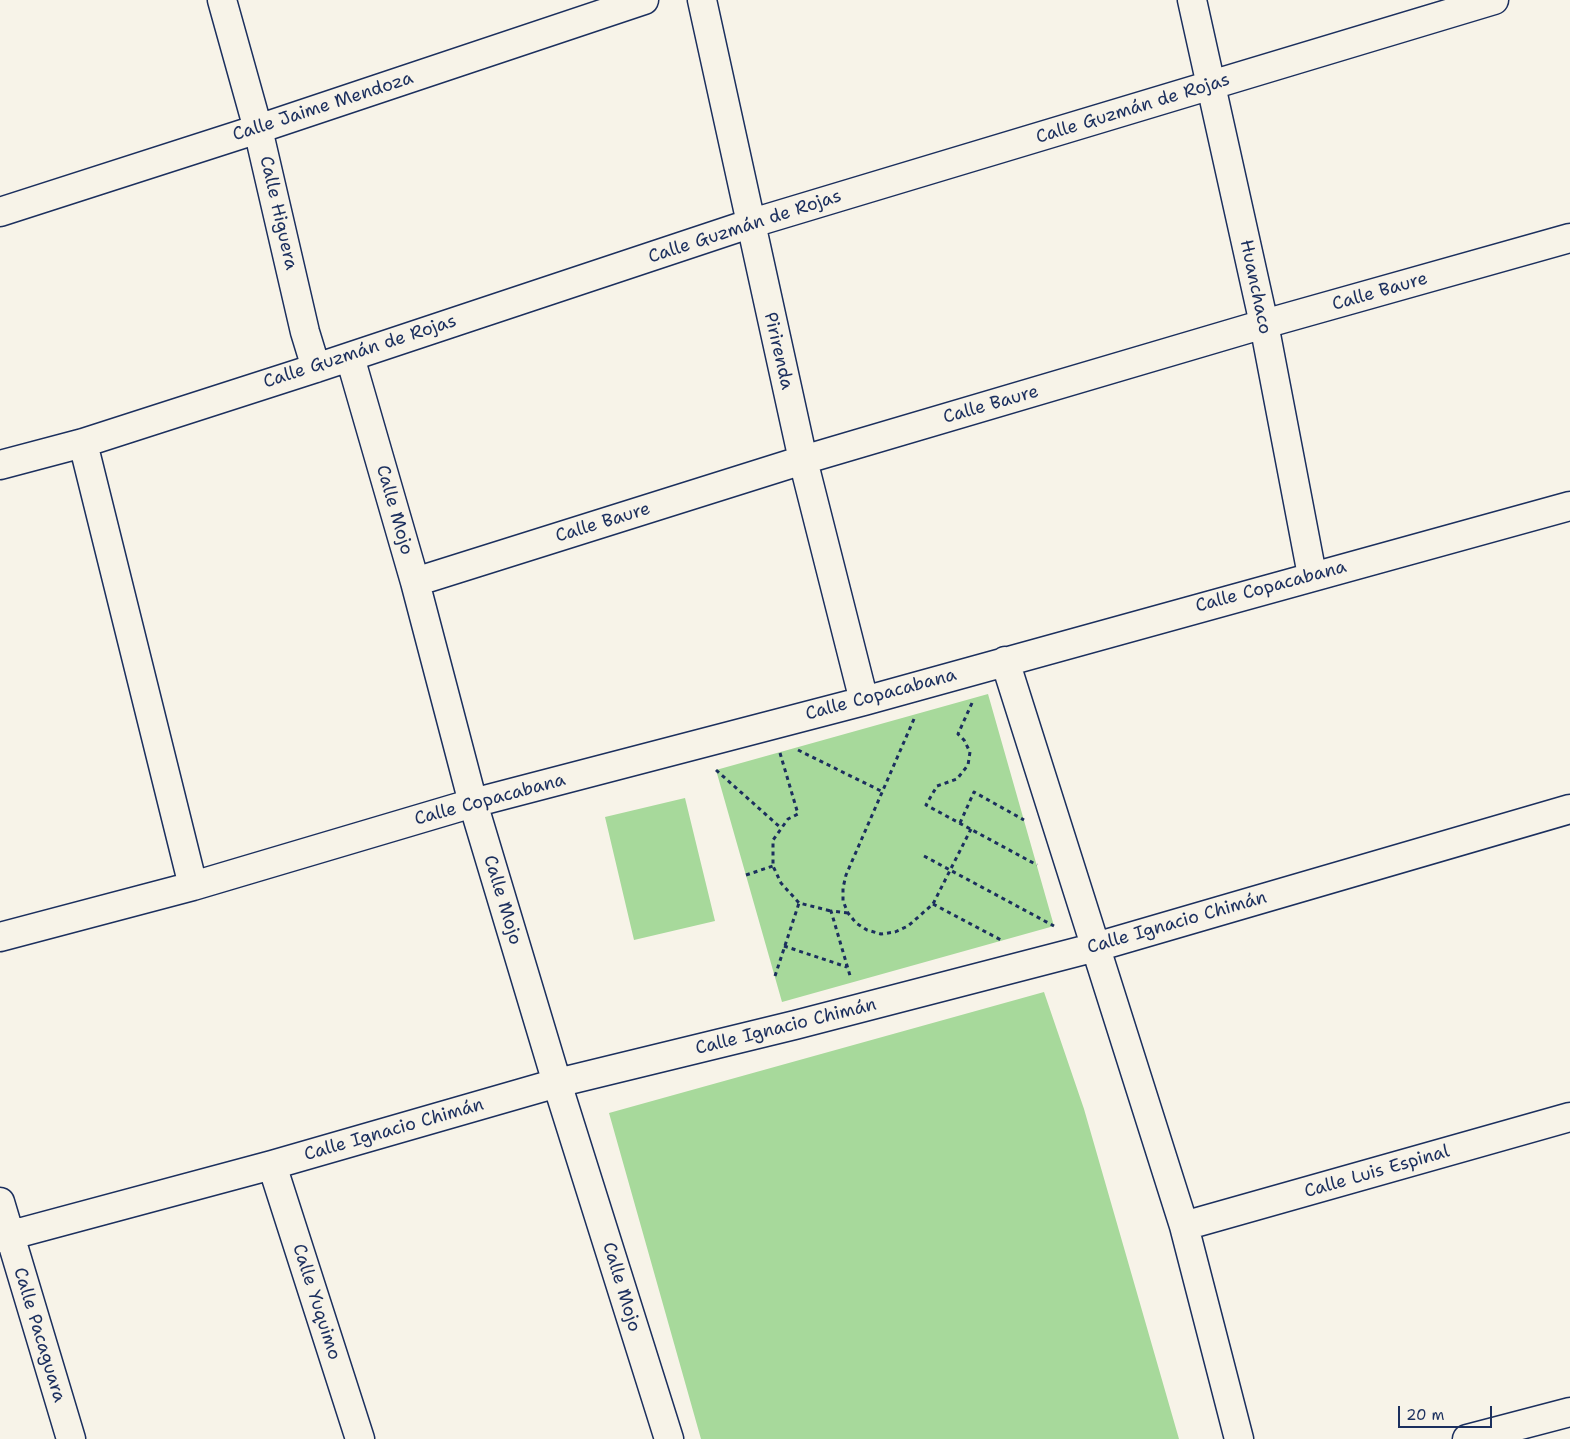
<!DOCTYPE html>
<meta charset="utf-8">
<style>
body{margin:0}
#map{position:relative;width:1570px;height:1439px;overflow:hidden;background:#f7f3e8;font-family:"Shantell Sans",sans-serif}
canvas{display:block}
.scale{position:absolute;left:1398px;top:1406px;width:94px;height:22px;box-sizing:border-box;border:2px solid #1b2f5e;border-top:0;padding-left:6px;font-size:15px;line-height:18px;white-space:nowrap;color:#1b2f5e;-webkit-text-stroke:4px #f7f3e8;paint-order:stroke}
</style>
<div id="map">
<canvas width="1570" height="1439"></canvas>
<div class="scale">20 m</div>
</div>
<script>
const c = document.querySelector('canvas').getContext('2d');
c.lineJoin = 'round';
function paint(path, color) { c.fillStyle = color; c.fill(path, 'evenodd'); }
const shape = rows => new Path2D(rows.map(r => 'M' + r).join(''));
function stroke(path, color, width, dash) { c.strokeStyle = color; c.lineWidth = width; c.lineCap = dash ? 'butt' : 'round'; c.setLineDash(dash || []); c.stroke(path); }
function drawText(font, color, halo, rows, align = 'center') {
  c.font = font + ' "Shantell Sans",sans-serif'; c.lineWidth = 4.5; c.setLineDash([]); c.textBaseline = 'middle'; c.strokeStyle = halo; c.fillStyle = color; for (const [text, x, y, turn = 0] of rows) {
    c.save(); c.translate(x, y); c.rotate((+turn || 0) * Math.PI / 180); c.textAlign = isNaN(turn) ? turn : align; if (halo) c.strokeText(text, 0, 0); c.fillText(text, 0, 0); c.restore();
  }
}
paint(shape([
 [988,694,1054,926,782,1002,716,770],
 [685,798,715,921,634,940,605,817],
 [1044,992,1084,1109,1179,1439,701,1439,609,1113]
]), '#a7d99b');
const minor = shape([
 [222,0,258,129,305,332,316,368],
 [702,0,803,460,864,701],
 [1192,0,1264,324,1312,575],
 [0,212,258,129,644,0],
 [350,357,415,582,473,803,557,1083,669,1439],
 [83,443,193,886],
 [0,465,83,443,316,368,749,224,1494,0],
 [415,582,803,460,1264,324,1570,238],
 [1005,661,1184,1226,1239,1439],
 [0,937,193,886,473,803,864,701,1570,506],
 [272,1165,360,1439],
 [0,1202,71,1439],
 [1184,1226,1570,1117],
 [0,1238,272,1165,557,1083,795,1025,1096,947,1570,809],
 [1467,1439,1570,1412]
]);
stroke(minor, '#1b2f5e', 31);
stroke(shape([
 [972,703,958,734,964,740,970,752,968,765,957,779,937,786,926,805,1037,865],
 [914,719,846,875,843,888,843,901,848,913,856,923,867,930,881,934,895,932,908,926,933,904,971,829],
 [798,750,883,792],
 [780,753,798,814,788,819,773,840,773,866,781,883,799,903,831,911],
 [716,770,781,828],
 [960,823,974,792,1024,820],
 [924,856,1054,926],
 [746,875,773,866],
 [933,904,1001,940],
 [848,913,831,911,851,979],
 [784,946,847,967],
 [775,976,799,903]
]), '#1b2f5e', 3, [4, 4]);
stroke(minor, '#f7f3e8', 28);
drawText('18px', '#1b2f5e', '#f7f3e8', [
 ["Calle Jaime Mendoza",323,107,-18],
 ["Calle Guzmán de Rojas",1133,109,-17],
 ["Calle Higuera",278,213,77],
 ["Calle Guzmán de Rojas",745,227,-18],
 ["Huanchaco",1255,287,78],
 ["Calle Baure",1380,292,-16],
 ["Pirirenda",778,351,77],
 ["Calle Guzmán de Rojas",360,352,-18],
 ["Calle Baure",991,405,-16],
 ["Calle Mojo",394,510,74],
 ["Calle Baure",603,523,-17],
 ["Calle Copacabana",1271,587,-15],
 ["Calle Copacabana",881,695,-15],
 ["Calle Copacabana",490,800,-15],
 ["Calle Mojo",502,900,73],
 ["Calle Ignacio Chimán",1177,923,-16],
 ["Calle Ignacio Chimán",786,1027,-14],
 ["Calle Ignacio Chimán",394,1130,-16],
 ["Calle Luis Espinal",1377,1172,-16],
 ["Calle Mojo",621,1287,73],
 ["Calle Yuquimo",316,1302,72],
 ["Calle Pacaguara",39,1335,73]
]);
</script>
